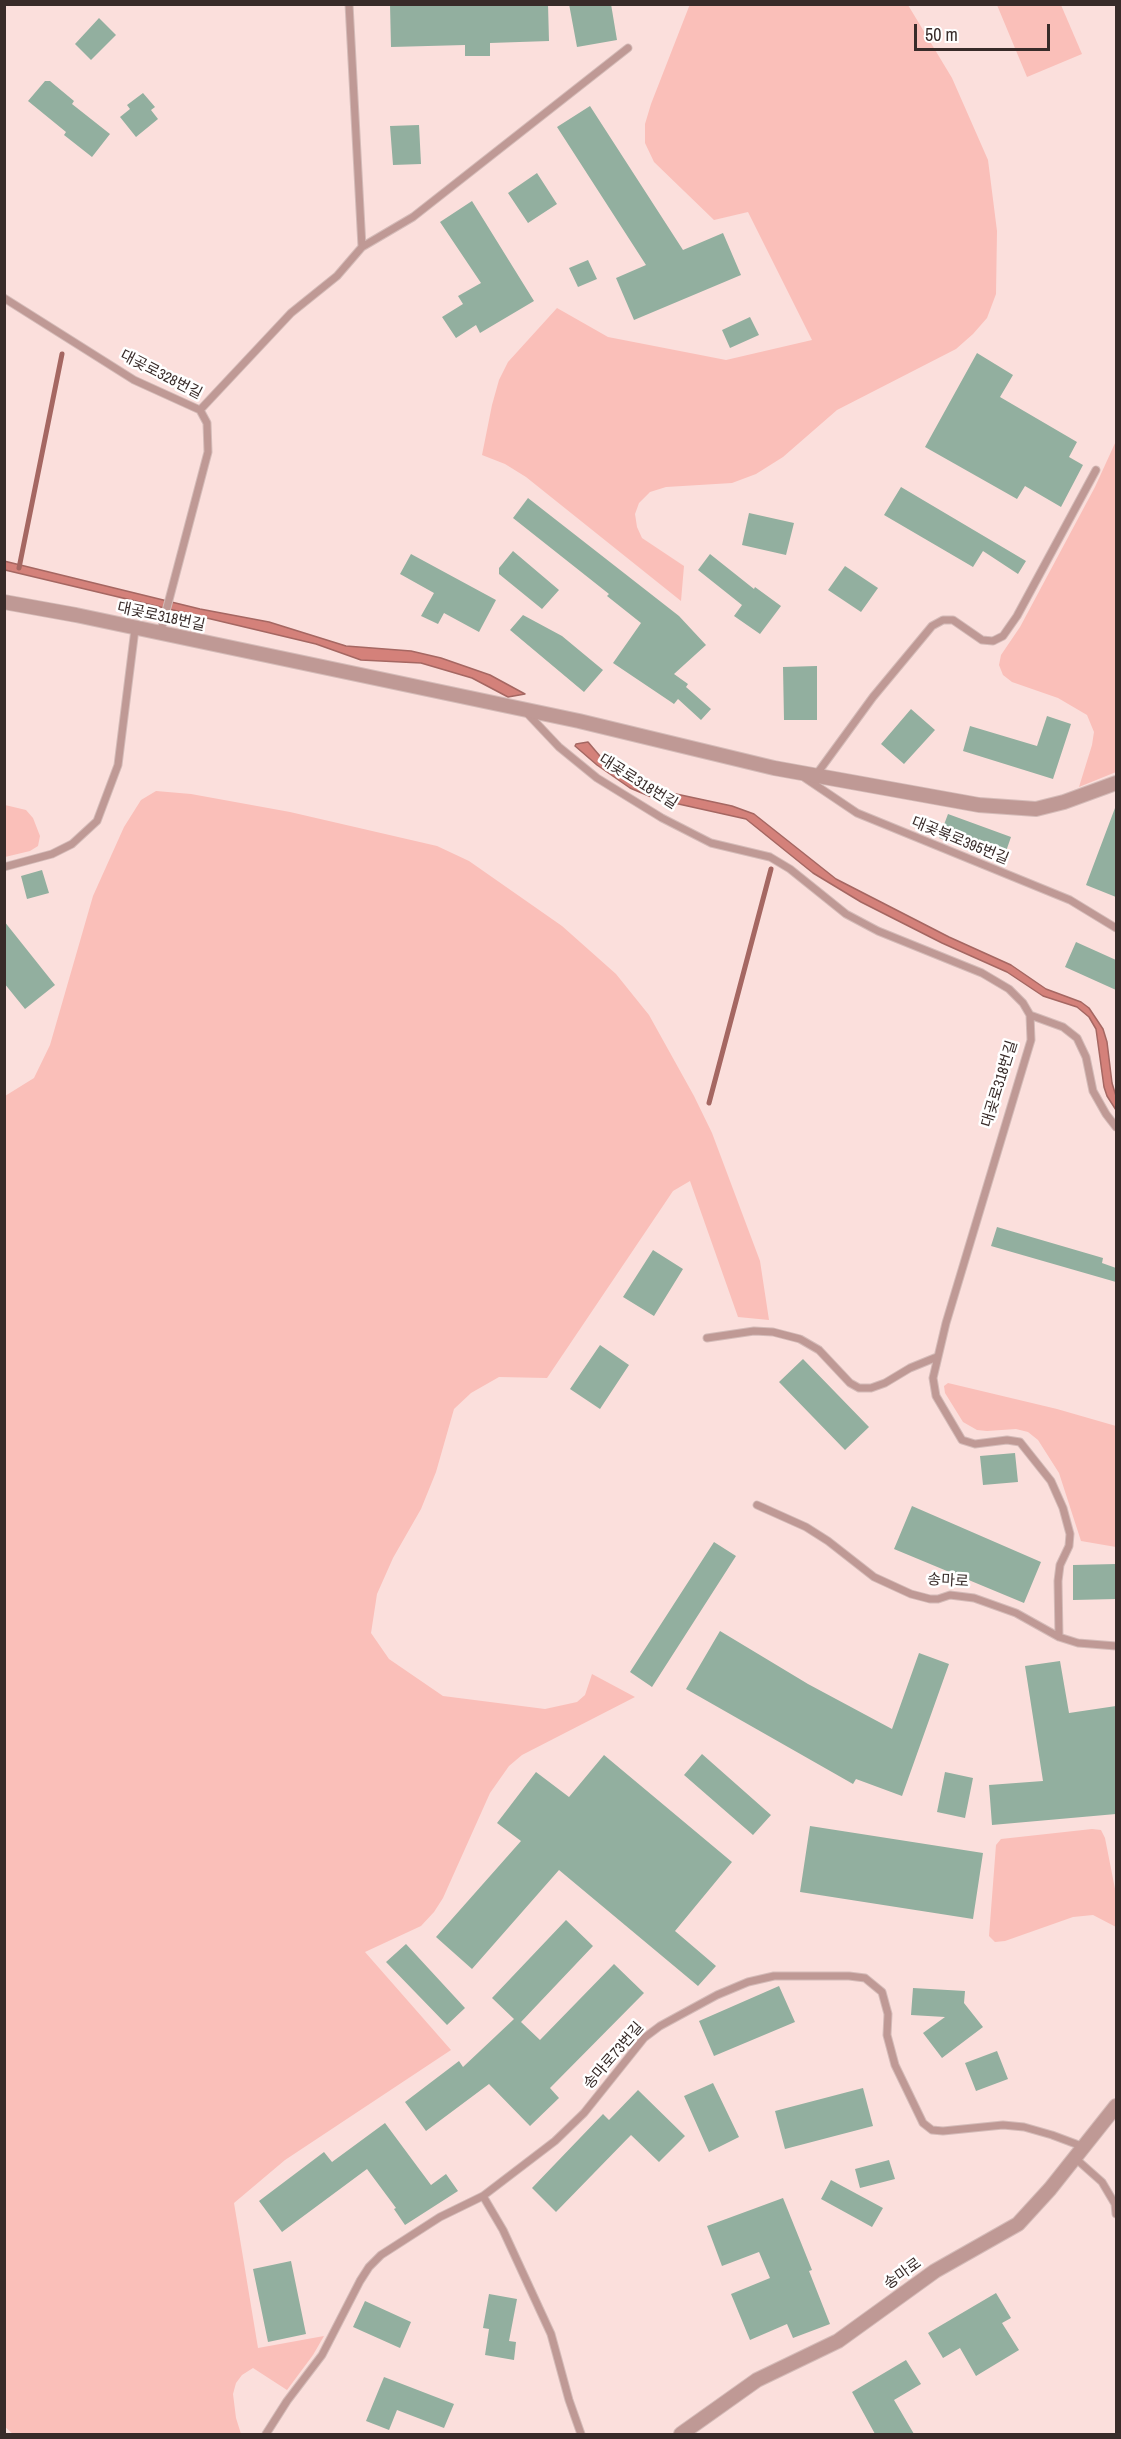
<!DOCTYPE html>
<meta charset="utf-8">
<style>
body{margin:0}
#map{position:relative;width:1121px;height:2439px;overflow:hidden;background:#fbdfdc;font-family:"Archivo Narrow",sans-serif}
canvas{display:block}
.frame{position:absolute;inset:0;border:6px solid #382b29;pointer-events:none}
.scale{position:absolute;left:914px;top:24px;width:136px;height:27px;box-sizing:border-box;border:3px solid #382b29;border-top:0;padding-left:8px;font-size:18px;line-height:21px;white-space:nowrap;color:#382b29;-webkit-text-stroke:4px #fff;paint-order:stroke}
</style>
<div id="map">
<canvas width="1121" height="2439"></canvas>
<div class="frame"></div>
<div class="scale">50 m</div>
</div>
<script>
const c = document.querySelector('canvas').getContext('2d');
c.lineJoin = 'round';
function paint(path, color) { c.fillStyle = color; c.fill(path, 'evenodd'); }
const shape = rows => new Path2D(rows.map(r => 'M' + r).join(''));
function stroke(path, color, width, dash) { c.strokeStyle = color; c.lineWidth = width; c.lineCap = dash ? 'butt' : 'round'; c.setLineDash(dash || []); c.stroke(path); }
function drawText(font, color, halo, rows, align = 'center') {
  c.font = font + ' "Archivo Narrow","Noto Sans KR",sans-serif'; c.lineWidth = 5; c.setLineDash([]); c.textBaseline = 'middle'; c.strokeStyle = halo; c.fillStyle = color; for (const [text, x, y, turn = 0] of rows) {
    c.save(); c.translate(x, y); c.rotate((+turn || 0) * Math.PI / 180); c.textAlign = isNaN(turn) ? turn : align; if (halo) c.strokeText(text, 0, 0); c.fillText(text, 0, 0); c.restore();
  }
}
paint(shape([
 [690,4,908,5,952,78,988,160,997,231,996,294,987,318,973,334,956,349,837,410,783,457,756,474,732,483,666,487,650,492,639,503,635,514,637,527,642,538,684,566,681,601,526,477,505,464,482,455,492,405,499,380,508,362,557,308,608,337,726,360,812,340,748,212,714,220,654,162,645,143,645,124,651,104],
 [997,5,1061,5,1082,54,1027,77],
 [1116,441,1116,772,1079,787,1092,745,1094,732,1087,715,1058,698,1012,682,1003,675,999,665,1001,655,1020,627,1095,487],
 [156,791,191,794,290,812,437,846,469,861,562,926,616,974,649,1015,694,1096,712,1133,760,1261,769,1320,738,1317,690,1181,673,1191,547,1378,499,1377,471,1393,454,1409,436,1472,421,1509,393,1558,377,1594,371,1633,389,1659,443,1696,545,1709,577,1702,585,1695,592,1674,635,1697,522,1755,509,1766,490,1793,443,1898,434,1912,421,1926,365,1952,451,2050,285,2160,234,2203,258,2348,324,2336,313,2355,287,2390,253,2368,242,2375,236,2383,233,2394,236,2418,241,2434,13,2434,4,2426,5,1096,34,1078,50,1045,93,896,124,827,141,800],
 [5,805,26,810,33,818,40,836,38,846,30,851,5,857],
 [948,1383,1057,1409,1116,1426,1116,1547,1081,1541,1059,1473,1038,1440,1028,1432,1016,1429,987,1431,977,1430,963,1422,945,1393,944,1386],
 [1092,1829,1101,1830,1105,1838,1116,1894,1116,1927,1093,1915,1073,1917,1005,1941,995,1942,989,1936,996,1845,1001,1839]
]), '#fabfb9');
const water = shape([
 [4,561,200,609,269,622,346,646,411,651,441,658,490,675,525,694,508,697,472,678,421,663,361,660,316,644,5,570,4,561],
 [588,742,605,762,632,781,653,789,732,806,754,814,836,879,949,937,1011,965,1046,989,1081,1002,1089,1008,1103,1029,1107,1042,1112,1083,1116,1096,1116,1110,1107,1096,1104,1087,1096,1029,1089,1017,1077,1007,1043,996,1007,972,942,943,861,902,813,873,746,819,656,799,630,788,597,765,575,746,576,744,588,742]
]);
paint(water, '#d4817a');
stroke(water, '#a56762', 1.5);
stroke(shape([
 [19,568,62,354],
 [709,1103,771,869]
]), '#a56762', 5);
paint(shape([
 [390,4,548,4,549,41,490,43,490,56,465,56,465,45,391,47],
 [569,4,611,4,617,40,577,47],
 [99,18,116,35,91,60,75,44],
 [45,81,50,81,74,101,72,104,110,134,92,157,64,135,66,132,28,101],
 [143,93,155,107,151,110,158,119,136,137,120,117,130,109,127,105],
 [590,106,683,250,723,233,741,275,634,320,616,278,646,265,557,127],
 [419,125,421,164,393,165,390,126],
 [537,173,557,204,528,223,508,193],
 [472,201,534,301,480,333,476,325,456,338,442,317,463,304,458,296,481,283,440,222],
 [588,260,597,279,578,287,569,268],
 [750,317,759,335,730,348,722,330],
 [977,353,1013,375,1000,397,1077,442,1069,457,1083,465,1061,507,1025,486,1017,499,925,447],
 [901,487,1026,561,1018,574,983,551,973,567,884,515],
 [528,498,679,616,706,645,674,674,688,684,686,687,711,709,701,720,678,699,674,704,613,663,641,623,607,596,609,594,513,518],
 [749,513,794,523,786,555,742,545],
 [513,551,559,590,542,609,499,574,499,568],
 [411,554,496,600,479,632,444,613,438,624,421,616,434,593,400,574],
 [710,554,754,589,755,587,781,606,760,634,734,616,742,605,698,570],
 [845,566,878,588,861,612,828,590],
 [523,615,562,636,603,670,584,692,510,630],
 [817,666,817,720,784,720,783,667],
 [911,709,935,730,904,764,881,744],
 [1047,716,1071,724,1053,779,963,751,970,726,1037,746],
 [1115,808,1116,808,1116,897,1086,885],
 [948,814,1011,837,1003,860,939,838],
 [42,870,49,893,27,899,21,876],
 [4,921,55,985,25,1009,4,983],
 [1076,942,1116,960,1116,990,1065,967],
 [997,1227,1103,1258,1102,1263,1116,1268,1116,1282,991,1246],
 [653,1250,683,1269,654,1316,623,1297],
 [600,1345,629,1365,600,1409,570,1389],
 [803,1359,869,1427,845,1450,779,1382],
 [1015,1453,1018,1482,983,1485,980,1456],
 [912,1506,1041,1562,1024,1603,894,1549],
 [714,1542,736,1556,652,1687,630,1672],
 [1116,1564,1116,1599,1073,1600,1073,1565],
 [720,1631,808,1684,892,1729,919,1653,949,1664,902,1796,856,1779,853,1784,686,1689],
 [1060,1661,1069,1713,1116,1706,1116,1814,992,1825,989,1785,1043,1781,1025,1666],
 [702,1754,771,1815,753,1835,684,1775],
 [604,1755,732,1862,675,1931,716,1966,698,1986,559,1870,472,1969,436,1937,521,1841,497,1823,536,1772,569,1797],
 [945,1772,973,1778,965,1818,937,1812],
 [810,1826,983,1853,973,1919,800,1892],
 [566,1920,593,1946,521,2022,540,2040,614,1964,644,1993,550,2088,559,2098,530,2126,489,2084,426,2131,405,2102,459,2061,463,2067,514,2019,492,1998],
 [406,1944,465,2008,447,2025,386,1962],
 [779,1986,795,2022,714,2056,699,2021],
 [913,1988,965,1991,964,2003,983,2027,942,2058,923,2033,945,2017,911,2015],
 [997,2051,1008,2079,976,2091,965,2063],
 [713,2083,739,2137,709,2152,684,2096],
 [863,2088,873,2126,785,2149,775,2111],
 [638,2090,685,2136,659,2162,631,2135,556,2212,532,2188,603,2114,609,2120],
 [385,2123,431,2185,446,2174,458,2191,405,2225,394,2209,396,2208,367,2169,282,2232,259,2201,324,2152,332,2162],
 [889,2160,895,2179,860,2188,855,2169],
 [831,2180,883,2208,872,2227,821,2199],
 [783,2198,812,2270,809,2271,830,2324,793,2338,787,2324,750,2340,731,2294,770,2278,759,2252,722,2266,707,2226],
 [291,2261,306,2334,268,2342,253,2269],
 [996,2293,1011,2318,1002,2323,1019,2350,976,2376,960,2348,943,2358,928,2333],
 [489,2294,517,2299,509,2341,516,2342,514,2360,485,2355,489,2329,483,2328],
 [365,2301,411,2322,400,2348,353,2327],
 [906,2360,921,2384,894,2400,914,2434,875,2434,852,2392],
 [384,2377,454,2404,444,2428,397,2410,389,2430,366,2421]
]), '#92af9f');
const service = shape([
 [362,247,413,217,628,48],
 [4,298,134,380,200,410,207,423,208,452,160,634],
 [200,410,291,313,337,276,362,247,349,4],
 [525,711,559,747,597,778,662,818,711,843,770,857,790,869,846,914,878,931,982,973,1009,989,1023,1003,1030,1015,1031,1040,946,1323,933,1378,936,1396,962,1440,975,1444,1007,1440,1020,1442,1051,1481,1063,1508,1070,1534,1069,1546,1060,1565,1058,1581,1059,1637],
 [816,775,873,697,932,626,943,620,953,620,982,640,993,641,1003,636,1017,616,1096,470],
 [805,778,857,813,1070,900,1116,928],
 [4,867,52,854,72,844,97,821,118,765,135,629],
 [1030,1015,1063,1027,1077,1038,1086,1057,1093,1091,1106,1114,1116,1127],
 [707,1338,754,1331,773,1332,800,1339,819,1350,850,1383,859,1388,871,1388,885,1383,910,1368,937,1357],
 [757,1505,806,1527,828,1541,874,1577,911,1594,930,1599,938,1599,950,1595,974,1598,1016,1613,1059,1637,1078,1643,1116,1646],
 [1075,2158,1102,2182,1115,2204,1116,2214],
 [483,2196,503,2230,551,2334,569,2400,581,2434],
 [266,2434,287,2401,322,2355,360,2281,369,2267,381,2255,440,2217,483,2196,555,2141,584,2113,644,2038,660,2026,717,1995,748,1982,774,1976,849,1976,865,1978,882,1992,888,2014,887,2035,895,2065,923,2123,932,2130,943,2131,1003,2125,1024,2127,1052,2135,1084,2147]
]);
const minor = shape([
 [4,602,76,615,579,721,774,768,979,805,1036,809,1064,802,1116,783],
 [681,2434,757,2380,838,2341,935,2271,1018,2224,1050,2189,1116,2106]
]);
stroke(service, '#d4bbb8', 9);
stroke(minor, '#d4bbb8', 16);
stroke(service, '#bf9995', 7);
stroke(minor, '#bf9995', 14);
drawText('15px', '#382b29', '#fff', [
 ["대곶로328번길",161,375,27],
 ["대곶로318번길",161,617,12],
 ["대곶로318번길",638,782,32],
 ["대곶북로395번길",960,841,22],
 ["대곶로318번길",1000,1084,-73],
 ["송마로",948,1581,3],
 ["송마로73번길",614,2056,-49],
 ["송마로",903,2274,-36]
]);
</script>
